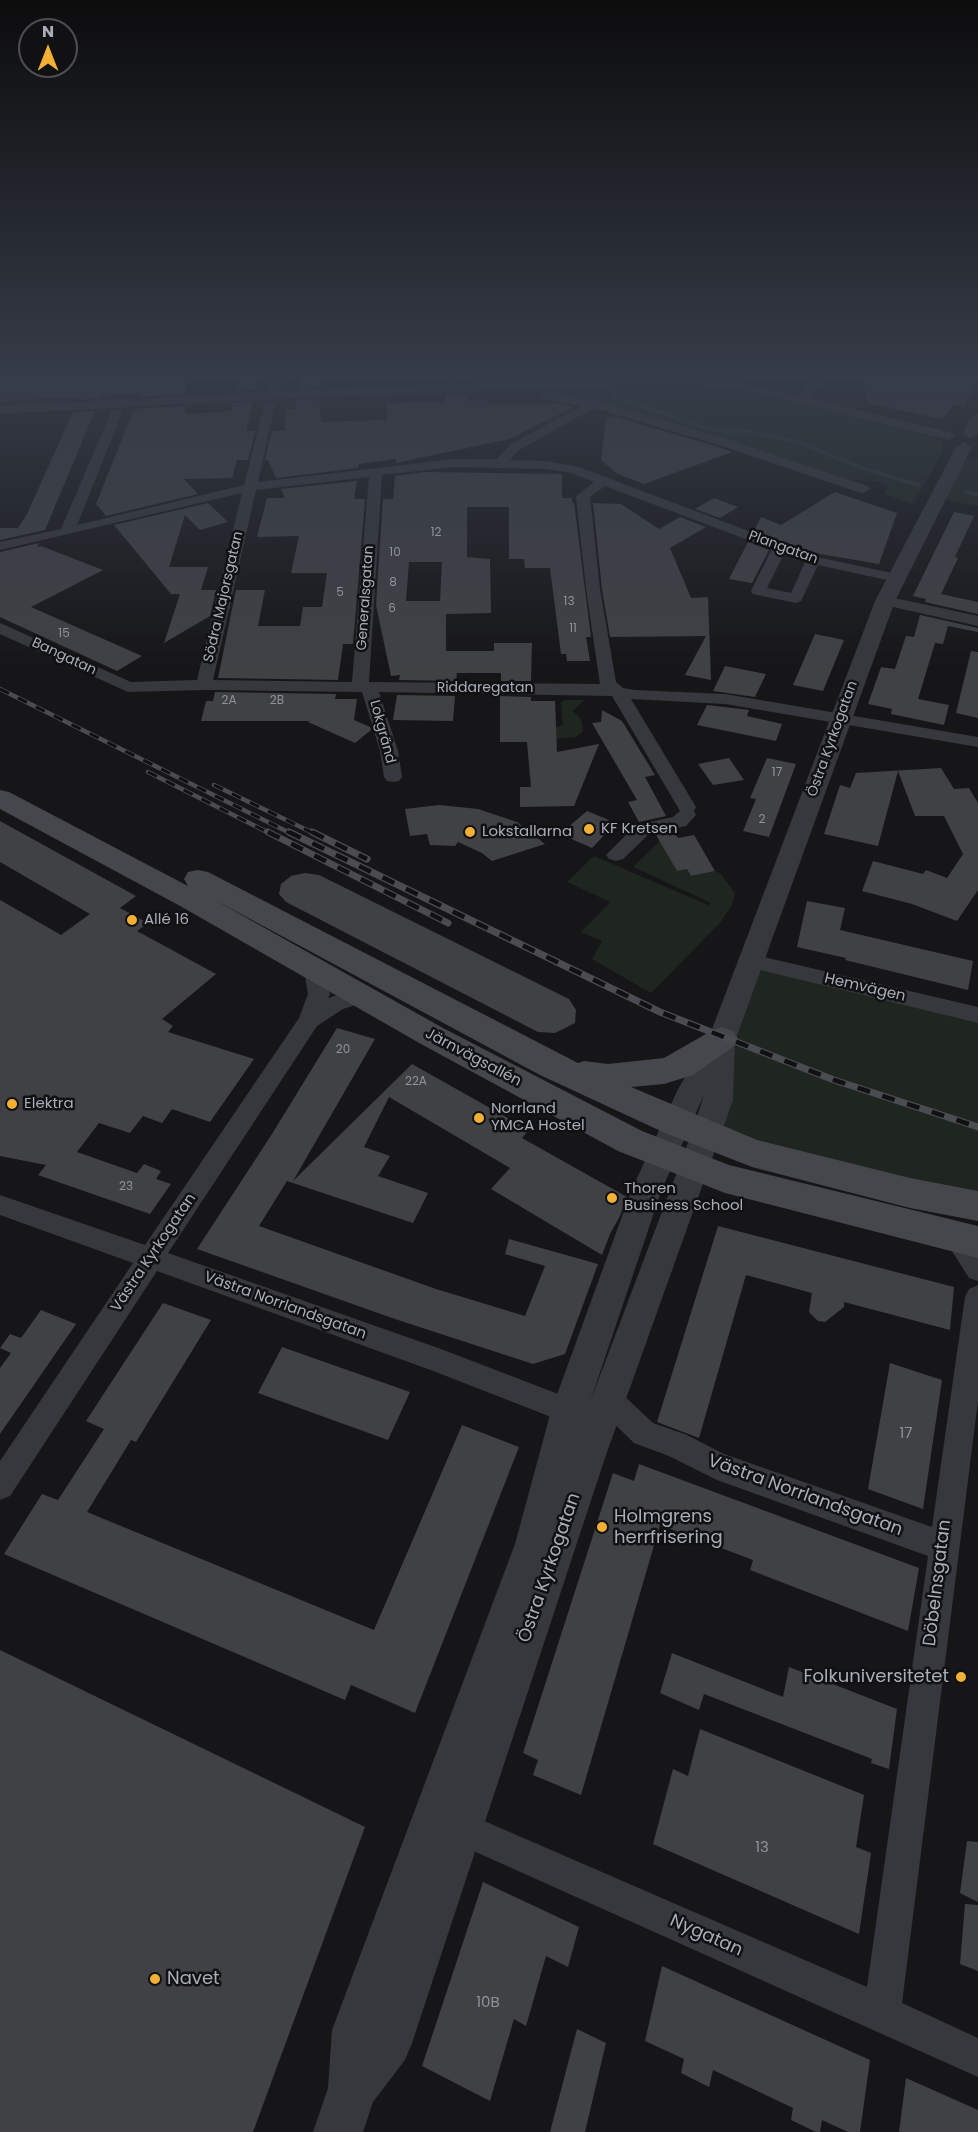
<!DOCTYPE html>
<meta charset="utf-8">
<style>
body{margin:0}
#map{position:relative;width:978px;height:2132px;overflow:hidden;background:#161618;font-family:Poppins,sans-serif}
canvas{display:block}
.north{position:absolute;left:18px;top:18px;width:60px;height:60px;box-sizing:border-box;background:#111113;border:2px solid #4d4f55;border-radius:50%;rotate:0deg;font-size:16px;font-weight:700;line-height:24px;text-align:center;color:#a8adb8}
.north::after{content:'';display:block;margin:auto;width:21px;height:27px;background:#f2b134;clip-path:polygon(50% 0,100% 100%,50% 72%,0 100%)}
</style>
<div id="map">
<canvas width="978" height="2132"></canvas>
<div class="north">N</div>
</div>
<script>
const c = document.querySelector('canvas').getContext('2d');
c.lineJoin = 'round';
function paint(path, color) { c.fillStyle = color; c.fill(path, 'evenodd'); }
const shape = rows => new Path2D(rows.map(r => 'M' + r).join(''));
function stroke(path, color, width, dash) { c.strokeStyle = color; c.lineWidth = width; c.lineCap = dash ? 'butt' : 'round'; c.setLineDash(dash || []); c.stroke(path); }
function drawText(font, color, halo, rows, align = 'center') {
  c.font = font + ' Poppins,sans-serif'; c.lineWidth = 5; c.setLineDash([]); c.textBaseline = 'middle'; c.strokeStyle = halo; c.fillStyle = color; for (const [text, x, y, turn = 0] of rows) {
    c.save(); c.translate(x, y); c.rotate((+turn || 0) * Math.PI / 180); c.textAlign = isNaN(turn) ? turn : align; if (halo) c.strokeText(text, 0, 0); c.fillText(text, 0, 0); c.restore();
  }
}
paint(shape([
 [474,373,652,373,655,381,721,384,857,413,932,437,941,441,943,447,942,453,913,504,884,494,888,488,878,481,849,480,540,392,539,386,474,388],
 [978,458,978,506,945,500,962,460],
 [565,700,585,700,573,711,581,719,582,724,583,731,576,737,552,739,522,726,558,727,563,725,561,702],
 [660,841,677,871,687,869,691,876,715,871,721,874,735,893,732,905,720,923,651,993,592,959,602,941,581,932,610,902,567,882,594,856,708,905,711,903,633,867],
 [751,961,978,1016,978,1206,706,1135]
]), '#1e261f');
stroke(shape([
 [613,395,695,425,723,431,752,432,797,442,871,471,918,485],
 [965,492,978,494]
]), '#2c353c', 4);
paint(shape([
 [56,373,187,373,186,394,138,397,140,393,102,395,101,398,79,400,81,397,0,401,0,375],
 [242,373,260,373,256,390,237,391],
 [302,373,323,373,321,387,299,388],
 [445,373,468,373,468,382,445,383],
 [862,373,978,373,978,380,964,406,954,405,942,419,867,403],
 [445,394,468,394,468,401,488,400,489,404,560,404,574,407,509,439,396,463,396,459,359,464,358,468,276,478,268,460,265,460,272,431,285,431,285,409,295,409,296,400,319,399,321,422,347,421,387,420,386,403,445,402],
 [253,402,246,431,255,431,248,460,237,460,232,478,184,479,198,494,106,516,96,504,134,409,185,406,185,414,227,411,231,411,233,403],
 [95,411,45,530,0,540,0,528,18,528,27,514,73,412],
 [612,416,715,446,732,452,644,484,618,474,601,460,606,419],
 [425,472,562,474,562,498,572,498,572,503,574,503,591,637,586,637,590,661,567,661,566,654,561,654,550,568,525,568,524,559,509,559,509,507,467,507,467,557,490,559,491,613,446,614,446,651,494,651,494,643,532,643,531,681,501,681,501,673,457,673,456,681,399,680,400,675,391,676,376,605,383,499,393,499,395,476],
 [409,562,442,562,440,601,406,601],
 [357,481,354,499,365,499,353,644,343,644,338,680,218,678,236,590,265,590,258,626,300,626,303,607,322,607,327,573,291,573,299,536,257,537,267,498,285,498,281,489],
 [835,492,897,513,879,564,814,553,754,531,761,517,781,525],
 [714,498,738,507,720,518,695,509],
 [208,503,228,522,200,530,185,515,169,567,208,567,201,590,216,590,210,616,164,643,180,594,171,594,114,525],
 [593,503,621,504,659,529,680,517,706,527,670,548,691,598,708,597,711,680,685,675,706,636,610,637,602,589],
 [954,512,974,516,955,557,958,558,941,594,978,602,978,614,925,602,926,599,913,596],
 [748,542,769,550,752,583,729,579],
 [39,543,37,547,41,546,103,570,31,607,142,656,117,671,0,617,0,552],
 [920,615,978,628,978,632,948,626,943,644,935,643,918,699,949,705,944,725,891,714,892,709,868,704,881,667,895,669,906,636,914,637],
 [815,634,844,640,823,691,793,685],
 [971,651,978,652,978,718,956,713],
 [725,666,766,674,755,697,713,691],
 [215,692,336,694,335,699,357,699,354,720,370,727,371,730,355,743,308,722,310,721,201,721,206,701,213,701],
 [397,695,455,696,453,721,393,720],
 [500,696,531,697,531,701,555,701,557,752,599,744,574,806,520,807,520,787,531,787,527,742,500,742],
 [707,705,749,710,747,716,782,724,776,741,697,725],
 [602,710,622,721,655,775,645,777,666,816,639,822,628,802,637,800,592,723,601,722],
 [729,758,744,780,713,785,698,764],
 [767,758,796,764,769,837,743,831,756,799,750,798],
 [941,768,954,789,969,788,978,803,978,890,957,921,912,904,862,891,873,861,923,874,926,870,947,878,963,854,944,816,915,816,898,771,878,846,824,834,840,785,850,788,856,773],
 [439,805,478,809,517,822,545,844,492,861,482,853,458,842,455,846,430,845,427,834,410,836,405,809],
 [587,811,616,823,592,848,560,834],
 [0,821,136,896,120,908,148,923,137,931,216,974,162,1019,173,1026,168,1032,254,1059,210,1122,172,1109,162,1123,143,1116,130,1133,99,1123,77,1152,137,1173,144,1164,161,1171,156,1179,171,1184,150,1214,38,1175,46,1165,0,1156,0,900,61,935,90,914,0,862],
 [674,831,678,838,694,835,715,871,691,876,687,869,677,871,656,835],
 [305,873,319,875,569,999,576,1010,575,1023,555,1033,538,1032,286,902,279,894,281,884,291,876],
 [807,901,845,908,840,930,973,961,968,990,845,960,846,958,797,947],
 [337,1028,375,1039,293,1181,412,1064,529,1130,522,1138,627,1197,620,1216,610,1234,602,1255,491,1189,510,1168,389,1097,364,1147,390,1156,378,1176,428,1193,413,1223,287,1181,259,1226,436,1289,525,1316,545,1266,505,1254,509,1239,598,1264,565,1354,533,1364,395,1319,197,1249,272,1134],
 [718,1226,954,1287,950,1330,844,1302,844,1307,825,1322,818,1321,809,1312,812,1293,746,1275,699,1438,657,1422],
 [163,1303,211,1320,136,1442,131,1440,87,1512,374,1630,462,1425,519,1447,415,1713,351,1685,345,1700,4,1554,42,1494,58,1500,104,1429,86,1421],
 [41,1310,76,1324,0,1434,0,1368,11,1353,0,1348,10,1334,21,1338],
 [282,1347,410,1392,388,1440,258,1393],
 [890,1363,942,1380,923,1509,868,1489],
 [639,1464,919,1568,908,1631,750,1570,753,1560,660,1525,581,1795,533,1775,538,1760,523,1753,613,1473,634,1481],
 [0,1650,365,1827,253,2132,0,2132],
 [672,1653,783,1697,789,1667,897,1709,889,1769,871,1763,872,1759,704,1694,699,1710,660,1693],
 [700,1729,864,1795,856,1847,871,1853,859,1934,653,1844,673,1769,688,1776],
 [967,1841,978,1842,978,1902,960,1893],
 [483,1882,579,1927,568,1967,546,1956,526,2026,514,2019,490,2101,422,2066],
 [965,1904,978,1905,978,1971,960,1964],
 [662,1966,870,2060,860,2132,848,2132,822,2120,820,2132,816,2132,791,2120,793,2108,713,2070,709,2087,681,2073,684,2059,645,2041],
 [577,2029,606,2043,585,2132,550,2132],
 [906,2078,978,2110,978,2132,899,2132]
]), '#404145');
paint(shape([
 [273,373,285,373,280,391,655,378,698,379,746,384,797,396,820,373,833,373,808,398,953,433,955,436,949,440,746,390,698,385,655,384,273,399,0,414,0,406,268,392,273,373],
 [547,392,597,401,724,438,868,486,870,489,863,493,858,492,716,444,594,408,519,450,510,460,546,461,579,467,817,557,901,575,903,578,896,582,818,565,801,601,796,603,753,594,751,591,772,549,605,486,590,497,600,589,616,682,623,688,635,690,725,694,978,737,978,747,725,704,631,699,696,807,694,811,696,815,686,826,649,834,623,859,616,861,609,859,606,855,636,825,673,817,680,811,612,696,379,692,398,751,402,777,399,781,393,782,387,781,384,777,380,751,362,692,204,690,128,692,0,634,0,623,131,682,197,680,242,493,0,550,0,542,61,529,112,410,120,410,122,413,77,525,244,485,265,402,269,401,275,405,258,482,454,459,497,459,511,444,581,406,543,399,541,396,547,392],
 [454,467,546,469,571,473,594,482,576,496,586,589,600,684,369,682,382,475,454,467],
 [369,477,352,682,213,680,256,490,369,477],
 [784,554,805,562,791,593,767,588,784,554],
 [885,596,978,616,978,626,880,604,877,601,880,598,885,596],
 [751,954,978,1007,978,1023,744,966,741,961,744,956,751,954],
 [314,963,321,965,324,970,330,994,328,998,360,988,368,991,371,996,368,1001,343,1009,317,1026,168,1253,441,1349,579,1402,583,1411,579,1420,569,1424,436,1372,157,1271,10,1496,0,1500,0,1461,133,1263,0,1215,0,1195,145,1245,299,1018,308,994,304,970,307,965,314,963],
 [956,1226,965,1229,978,1249,978,1281,969,1278,943,1237,947,1229,956,1226],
 [978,1285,978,1401,902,2003,978,2038,978,2077,440,1836,435,1824,440,1812,452,1807,867,1987,928,1556,717,1480,669,1456,634,1443,600,1410,596,1401,600,1392,610,1388,620,1392,653,1423,687,1435,724,1454,932,1527,965,1297,969,1289,978,1285]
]), '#37383d');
paint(shape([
 [978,413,978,434,971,438,965,436,963,433,970,418,978,413],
 [964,442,972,447,895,601,735,1041,733,1100,607,1452,412,2043,405,2060,373,2102,363,2132,313,2132,328,2088,332,2030,515,1544,551,1411,632,1189,678,1089,709,1037,875,601,956,447,964,442],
 [704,1095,691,1135,590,1402,662,1189,704,1095]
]), '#37383d');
paint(shape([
 [0,790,9,792,188,886,184,879,188,872,198,870,208,872,578,1063,584,1061,608,1064,664,1058,711,1031,722,1027,733,1031,738,1039,733,1047,693,1075,664,1084,631,1087,757,1140,910,1178,978,1191,978,1221,910,1208,752,1167,665,1133,540,1075,213,899,443,1028,642,1131,729,1165,978,1226,978,1258,725,1193,618,1151,421,1044,182,907,0,809,0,790]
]), '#45474d');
const railFar1 = shape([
 [0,689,292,834],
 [148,772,271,834],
 [214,785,315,834]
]);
const rail = shape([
 [268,832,448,923],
 [289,832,660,1012,834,1080,978,1127],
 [312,832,367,859]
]);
stroke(railFar1, '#4a4c52', 4.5);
stroke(rail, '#4a4c52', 7);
stroke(railFar1, '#111113', 3, [10]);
stroke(rail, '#111113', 4.5, [13]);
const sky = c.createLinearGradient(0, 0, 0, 672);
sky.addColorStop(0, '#0c0c0d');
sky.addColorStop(0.56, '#363c48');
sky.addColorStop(1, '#363c4800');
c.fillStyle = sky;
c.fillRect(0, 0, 978, 672);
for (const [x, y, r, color] of [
 [589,829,6,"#f2b134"],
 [470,832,6,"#f2b134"],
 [132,920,6,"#f2b134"],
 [12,1104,6,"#f2b134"],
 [479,1118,6,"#f2b134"],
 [612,1198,6,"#f2b134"],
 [602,1527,6,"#f2b134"],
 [961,1677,6,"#f2b134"],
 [155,1979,6,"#f2b134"]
]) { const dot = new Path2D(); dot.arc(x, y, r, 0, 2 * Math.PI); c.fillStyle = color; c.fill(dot); stroke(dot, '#111113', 2); }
drawText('12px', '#8e929b', null, [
 ["12",436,533],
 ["10",395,553],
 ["8",393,583],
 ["5",340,593],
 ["13",569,602],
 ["6",392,609],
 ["11",573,629],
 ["15",64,634],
 ["2A",229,701],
 ["2B",277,701],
 ["17",777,773],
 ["2",762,820],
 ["20",343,1050],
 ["22A",416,1082],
 ["23",126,1187]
]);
drawText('14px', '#a8adb8', '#111113', [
 ["Plangatan",783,548,20],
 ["Södra Majorsgatan",224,597,-77],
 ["Generalsgatan",366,598,-86],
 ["Bangatan",64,657,25],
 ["Riddaregatan",485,688],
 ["Lokgränd",382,732,75],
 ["Östra Kyrkogatan",833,739,-70]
]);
drawText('15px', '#a8adb8', '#111113', [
 ["KF Kretsen",601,829],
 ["Lokstallarna",482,832],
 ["Allé 16",144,920],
 ["Elektra",24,1104],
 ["Norrland",491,1109],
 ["YMCA Hostel",491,1126],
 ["Thoren",624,1189],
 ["Business School",624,1206]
], 'left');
drawText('15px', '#a8adb8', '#111113', [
 ["Hemvägen",865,988,13],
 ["Järnvägsallén",473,1058,28],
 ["Västra Kyrkogatan",154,1253,-56],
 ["Västra Norrlandsgatan",285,1306,20]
]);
drawText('15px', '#8e929b', null, [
 ["17",906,1434],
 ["13",762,1848],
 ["10B",488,2003]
]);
drawText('18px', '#a8adb8', '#111113', [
 ["Västra Norrlandsgatan",805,1496,20],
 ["Östra Kyrkogatan",550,1568,-71],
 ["Döbelnsgatan",938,1583,-83],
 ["Nygatan",706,1936,24]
]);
drawText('18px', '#a8adb8', '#111113', [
 ["Holmgrens",614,1517],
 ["herrfrisering",614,1538],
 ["Folkuniversitetet",949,1677,"right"],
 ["Navet",167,1979]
], 'left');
</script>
